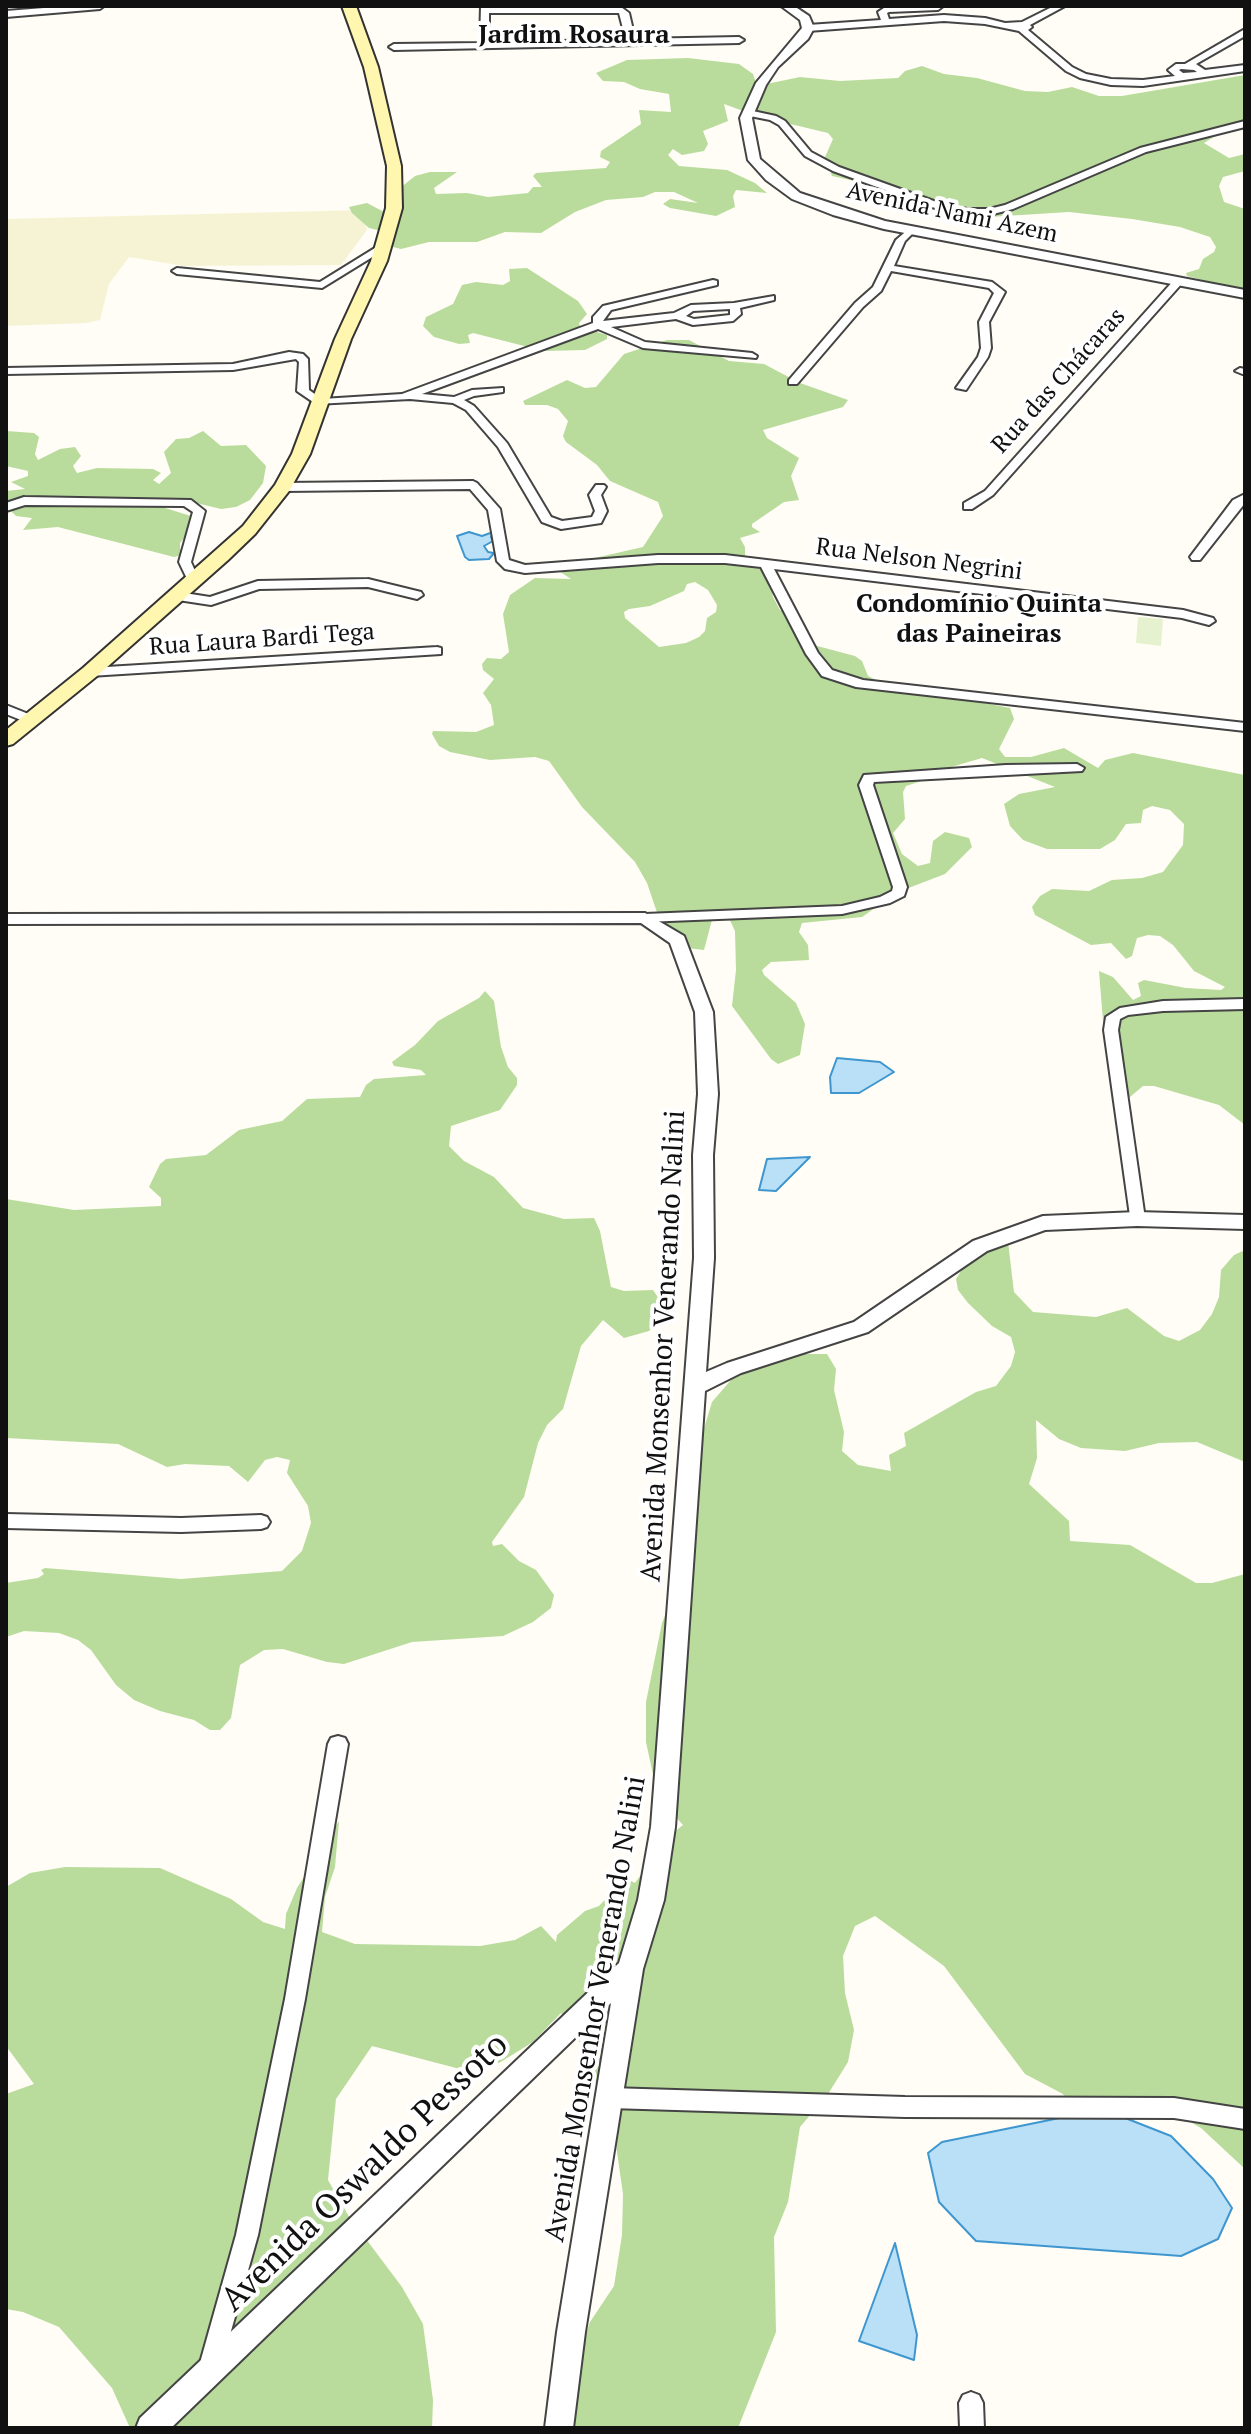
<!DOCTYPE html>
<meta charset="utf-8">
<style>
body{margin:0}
#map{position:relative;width:1251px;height:2434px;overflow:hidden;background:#fffdf5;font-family:"PT Serif",serif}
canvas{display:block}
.frame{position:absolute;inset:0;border:8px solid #111;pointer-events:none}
</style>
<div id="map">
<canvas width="1251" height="2434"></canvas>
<div class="frame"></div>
</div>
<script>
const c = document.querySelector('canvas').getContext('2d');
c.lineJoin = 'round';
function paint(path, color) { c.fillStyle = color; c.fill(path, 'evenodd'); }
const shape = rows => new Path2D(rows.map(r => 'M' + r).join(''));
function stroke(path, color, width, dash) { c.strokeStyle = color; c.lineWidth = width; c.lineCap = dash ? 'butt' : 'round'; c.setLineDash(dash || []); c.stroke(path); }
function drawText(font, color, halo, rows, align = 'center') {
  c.font = font + ' "PT Serif",serif'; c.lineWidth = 8; c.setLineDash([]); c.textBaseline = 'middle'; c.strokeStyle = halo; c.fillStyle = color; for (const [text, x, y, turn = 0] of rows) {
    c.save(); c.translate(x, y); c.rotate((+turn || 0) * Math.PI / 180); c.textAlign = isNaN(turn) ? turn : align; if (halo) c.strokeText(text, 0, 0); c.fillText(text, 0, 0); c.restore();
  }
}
paint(shape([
 [362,210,367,230,341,265,184,266,129,257,109,284,100,320,86,323,6,326,6,219]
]), '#f6f3d4');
paint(shape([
 [688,58,739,64,753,74,757,86,800,77,840,81,898,78,905,71,922,66,944,74,977,78,1025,91,1048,92,1072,87,1099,96,1122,96,1245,75,1245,129,1220,133,1204,143,1229,158,1245,154,1245,171,1223,177,1219,186,1224,202,1245,209,1245,291,1187,276,1186,273,1199,269,1203,259,1214,252,1216,247,1210,237,1180,227,1132,219,1069,212,973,218,920,204,864,183,832,176,825,157,833,139,828,133,757,116,724,104,728,121,703,131,708,144,704,151,682,155,673,149,668,155,679,166,727,170,755,183,767,193,736,190,733,196,735,207,716,216,670,208,663,204,670,199,698,203,674,192,655,192,643,197,606,200,575,212,541,233,505,232,477,242,429,242,401,249,393,247,386,232,369,228,352,213,349,207,367,203,386,213,400,188,415,176,430,172,457,172,434,188,436,194,467,193,488,197,528,193,533,187,542,187,533,176,536,173,606,168,610,162,600,157,601,151,641,124,639,110,671,112,669,94,640,89,624,82,603,81,596,73,627,60],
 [527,268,578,301,587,314,579,323,580,327,607,335,607,339,585,350,544,351,473,333,468,335,470,343,459,344,434,337,423,326,426,317,453,304,462,285,476,282,503,285,510,281,509,269],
 [667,340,689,340,729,361,764,364,800,383,848,400,843,407,763,430,767,438,799,458,791,476,799,500,784,502,752,524,752,527,760,532,740,538,745,547,745,558,768,572,773,597,780,610,801,621,802,642,855,656,862,661,868,676,882,683,1010,708,1014,719,999,749,1005,757,1031,757,1064,748,1098,768,1105,760,1133,753,1245,775,1245,1125,1219,1105,1154,1086,1143,1086,1130,1097,1124,1096,1103,1021,1099,971,1113,977,1133,1000,1141,996,1138,983,1144,980,1186,988,1221,990,1225,987,1194,971,1173,945,1160,936,1148,935,1137,938,1132,956,1126,959,1111,943,1091,945,1035,915,1032,907,1040,896,1052,889,1089,891,1112,880,1142,878,1163,872,1183,845,1184,824,1170,810,1152,806,1143,810,1141,823,1126,824,1115,840,1100,849,1047,849,1023,840,1010,826,1004,804,1019,794,1055,787,982,758,934,772,931,778,906,786,903,792,905,819,893,833,902,854,918,866,930,863,933,841,945,832,969,838,972,847,945,874,898,892,862,917,802,923,799,932,808,945,809,960,771,962,762,970,764,975,796,1003,805,1024,800,1055,778,1064,771,1059,732,1006,736,970,735,931,728,916,720,911,713,916,704,950,678,947,664,933,647,883,635,862,582,807,549,761,535,757,490,760,450,752,439,746,432,734,433,731,476,732,494,725,491,705,483,693,494,679,483,670,482,664,487,658,501,659,509,652,503,614,510,595,535,578,571,579,559,571,564,565,643,547,663,516,658,502,610,481,597,465,566,442,563,436,568,421,558,409,547,405,525,405,523,401,567,380,585,388,596,387,624,354],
 [695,582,708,590,717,605,716,612,707,618,705,631,699,637,686,643,659,647,625,618,624,612,629,609,650,606,684,591,687,584],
 [6,431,34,433,39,437,35,454,38,460,60,449,75,447,81,456,73,466,77,473,97,468,153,469,161,473,153,480,159,484,171,473,164,452,176,439,189,438,203,431,221,446,246,445,266,466,263,483,250,500,236,507,221,509,196,503,164,504,165,508,191,516,197,522,180,543,180,549,187,554,174,557,58,527,23,530,32,518,16,516,6,506,6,491,25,489,11,482,28,476,28,471,6,466],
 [485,991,494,1001,501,1047,508,1067,517,1078,517,1085,500,1110,451,1126,449,1146,464,1161,494,1177,523,1208,564,1219,594,1218,600,1231,611,1287,624,1291,653,1290,667,1310,649,1331,624,1338,603,1320,581,1346,563,1409,547,1425,538,1443,524,1497,492,1542,493,1546,502,1544,519,1561,536,1570,554,1595,551,1608,533,1622,503,1636,412,1642,344,1664,327,1662,283,1649,264,1650,240,1665,231,1718,220,1730,210,1730,194,1720,160,1711,134,1700,116,1685,91,1650,78,1640,59,1633,24,1631,6,1637,6,1583,38,1578,44,1574,41,1570,45,1568,181,1579,282,1571,302,1551,311,1523,308,1506,287,1473,290,1460,277,1457,265,1460,248,1482,229,1466,185,1464,167,1467,118,1444,6,1438,6,1199,74,1210,161,1206,161,1198,149,1187,160,1164,166,1159,206,1155,239,1130,282,1121,307,1099,360,1097,366,1085,374,1079,426,1075,421,1070,394,1066,392,1062,415,1045,438,1021,479,998],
 [998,1235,1008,1242,1014,1292,1033,1312,1096,1317,1127,1308,1164,1336,1179,1341,1200,1330,1212,1314,1219,1297,1221,1270,1234,1255,1245,1250,1245,1462,1197,1442,1159,1443,1125,1451,1081,1448,1059,1439,1036,1420,1037,1458,1029,1484,1069,1521,1070,1541,1130,1545,1196,1583,1212,1583,1245,1574,1245,2169,1201,2128,1157,2103,1138,2109,1122,2122,1074,2116,1063,2094,1025,2074,944,1966,875,1916,855,1926,843,1956,845,1993,854,2030,848,2062,828,2094,800,2127,788,2202,774,2237,776,2332,738,2428,555,2428,590,2322,614,2286,622,2235,623,2194,616,2145,602,2112,595,2079,582,2046,561,2013,533,2042,499,2063,460,2069,372,2046,336,2099,328,2180,348,2215,402,2287,423,2324,433,2400,432,2428,130,2428,112,2388,59,2327,23,2312,6,2309,6,2094,34,2084,6,2046,6,1887,30,1873,65,1867,160,1868,231,1899,263,1922,285,1929,286,1914,297,1888,339,1821,335,1867,325,1897,322,1932,355,1944,480,1946,515,1940,541,1926,556,1942,557,1935,585,1911,599,1906,616,1888,631,1881,635,1883,668,1837,683,1825,665,1805,655,1784,646,1742,646,1702,662,1623,690,1554,685,1491,712,1402,731,1380,755,1366,800,1354,827,1354,836,1369,834,1390,844,1432,842,1451,858,1465,891,1471,889,1455,906,1446,904,1433,976,1392,996,1386,1011,1366,1015,1352,1011,1337,992,1326,968,1303,958,1290,956,1279,968,1260]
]), '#b9dc9c');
paint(shape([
 [1138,617,1163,619,1161,646,1136,643]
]), '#e6f2cf');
const water = shape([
 [469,532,482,536,493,532,491,537,493,541,484,546,488,552,494,553,489,559,469,560,465,557,457,536,469,532],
 [837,1058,880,1062,894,1072,859,1093,831,1093,830,1077,837,1058],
 [810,1157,776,1191,759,1190,767,1159,810,1157],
 [1079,2114,1115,2114,1171,2136,1213,2179,1232,2208,1218,2239,1181,2256,976,2241,939,2202,928,2153,942,2142,1079,2114],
 [895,2243,917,2335,914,2360,859,2341,895,2243]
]);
paint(water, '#b9e0f7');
stroke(water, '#3f96cf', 2);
const minor = shape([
 [69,6,104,6,100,9,6,17,6,11,69,6],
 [481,6,621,7,629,13,635,39,739,37,744,40,739,43,394,50,389,47,394,44,480,43,481,6],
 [489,13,619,13,626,40,489,42,489,13],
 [887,6,942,7,938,10,889,12,887,13,889,19,944,15,985,18,1005,23,1022,22,1054,6,1065,6,1030,25,1032,27,1028,30,1072,67,1086,74,1111,79,1143,80,1175,76,1168,70,1176,64,1185,64,1245,29,1245,36,1196,64,1205,70,1245,65,1245,71,1143,86,1111,85,1080,78,1066,71,1019,31,985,24,944,21,808,31,804,28,808,25,881,20,878,12,887,6],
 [1181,69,1194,70,1197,72,1183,73,1179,70,1181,69],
 [748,110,776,116,785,121,811,152,839,167,942,204,967,209,989,209,1005,205,1140,148,1245,121,1245,127,1146,152,1013,209,989,215,967,215,935,208,833,171,805,156,779,125,770,120,745,115,745,111,748,110],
 [911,227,916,230,905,241,894,266,992,282,1005,292,989,322,991,348,988,357,966,390,956,388,978,357,981,348,979,322,994,293,989,288,891,271,881,291,863,307,797,384,789,384,789,380,855,303,873,287,896,240,911,227],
 [383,243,388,246,387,248,322,288,177,274,172,271,177,268,320,282,383,243],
 [1175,279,1184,281,993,495,972,509,964,509,964,503,985,491,1175,279],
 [713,280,717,281,717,285,611,310,603,321,674,313,691,305,734,303,774,296,774,300,740,308,741,314,733,321,693,325,676,319,611,327,645,342,752,353,757,356,756,358,643,348,598,329,422,394,454,397,472,390,503,388,503,392,474,396,464,400,474,406,507,443,551,517,562,521,592,517,595,511,589,495,596,485,604,485,606,487,601,495,607,511,601,523,561,529,542,522,498,447,466,410,453,403,410,399,316,404,297,391,299,362,296,359,233,370,6,374,6,368,233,364,289,352,303,354,308,359,309,390,322,399,402,394,593,323,593,317,603,306,713,280],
 [730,309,730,315,694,319,686,316,693,311,730,309],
 [1240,368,1245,369,1245,375,1235,371,1240,368],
 [473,481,477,483,500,509,509,560,525,565,658,555,725,555,1183,610,1213,618,1215,621,1209,625,1182,618,774,569,818,653,832,670,863,680,1245,723,1245,731,856,687,822,676,806,654,761,567,725,563,658,563,525,573,505,569,497,561,488,510,470,489,283,491,277,487,283,483,473,481],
 [1245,494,1245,503,1200,560,1192,560,1190,557,1233,500,1245,494],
 [24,497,191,500,205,511,191,562,200,582,198,585,190,585,179,562,193,512,184,506,25,505,6,511,6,503,24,497],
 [368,579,421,592,423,595,417,599,368,587,259,589,211,605,178,600,172,596,178,592,210,597,258,581,368,579],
 [437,647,441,648,441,654,90,676,84,672,90,668,437,647],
 [6,705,36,717,38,720,31,724,6,714,6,705],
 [1077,764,1084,768,1082,771,874,782,873,785,907,887,904,896,890,903,842,914,645,922,638,918,645,914,842,906,880,897,892,891,893,887,859,785,864,775,1006,765,1077,764],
 [1245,999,1245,1009,1163,1011,1128,1015,1120,1019,1118,1030,1145,1219,1137,1224,1131,1223,1104,1030,1106,1017,1120,1008,1163,1001,1245,999],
 [6,1514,181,1518,261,1515,267,1517,270,1522,267,1527,261,1529,181,1532,6,1528,6,1514],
 [338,1736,345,1738,348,1744,305,1999,258,2235,222,2363,219,2371,211,2374,203,2371,200,2363,236,2235,285,1999,328,1744,331,1738,338,1736],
 [610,2088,905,2097,1174,2098,1245,2109,1245,2129,1174,2118,905,2117,610,2108,603,2105,599,2098,603,2091,610,2088],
 [971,2392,979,2395,983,2403,984,2428,960,2428,959,2403,963,2395,971,2392]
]);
const tertiary = shape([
 [781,6,794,6,809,16,814,28,808,39,778,67,766,85,752,118,760,159,800,193,885,221,1245,290,1245,298,884,229,833,215,792,199,766,180,748,160,740,118,756,83,802,28,800,20,781,6],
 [645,913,684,936,713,1012,718,1094,713,1155,714,1258,706,1372,727,1363,854,1322,973,1241,1043,1216,1137,1212,1245,1215,1245,1229,1137,1226,1045,1230,987,1251,868,1332,741,1373,705,1391,675,1827,664,1900,643,1969,585,2332,573,2428,545,2428,557,2332,611,2003,171,2428,136,2428,140,2418,619,1963,638,1900,651,1827,694,1258,693,1155,698,1094,695,1012,670,943,641,923,6,924,6,914,645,913]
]);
const secondary = shape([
 [342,6,356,6,378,67,401,166,402,208,387,261,351,339,310,454,289,491,255,534,228,560,97,676,13,744,6,746,6,730,83,668,243,526,275,485,292,454,335,339,371,261,386,208,387,166,364,67,342,6]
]);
stroke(minor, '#444', 4);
stroke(tertiary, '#444', 4);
stroke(secondary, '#333', 4);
paint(minor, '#fff');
paint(tertiary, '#fff');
paint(secondary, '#fff6b0');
drawText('24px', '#111', '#fff', [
 ["Avenida Nami Azem",952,213,12],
 ["Rua das Chácaras",1059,381,-48],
 ["Rua Nelson Negrini",919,560,7],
 ["Rua Laura Bardi Tega",262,640,-4]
]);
drawText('bold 26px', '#111', '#fff', [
 ["Jardim Rosaura",574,36],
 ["Condomínio Quinta",979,605],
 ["das Paineiras",979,635]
]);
drawText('28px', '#111', '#fff', [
 ["Avenida Monsenhor Venerando Nalini",664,1346,-87],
 ["Avenida Monsenhor Venerando Nalini",596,2009,-80]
]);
drawText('34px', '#111', '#fff', [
 ["Avenida Oswaldo Pessoto",365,2173,-44]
]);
</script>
